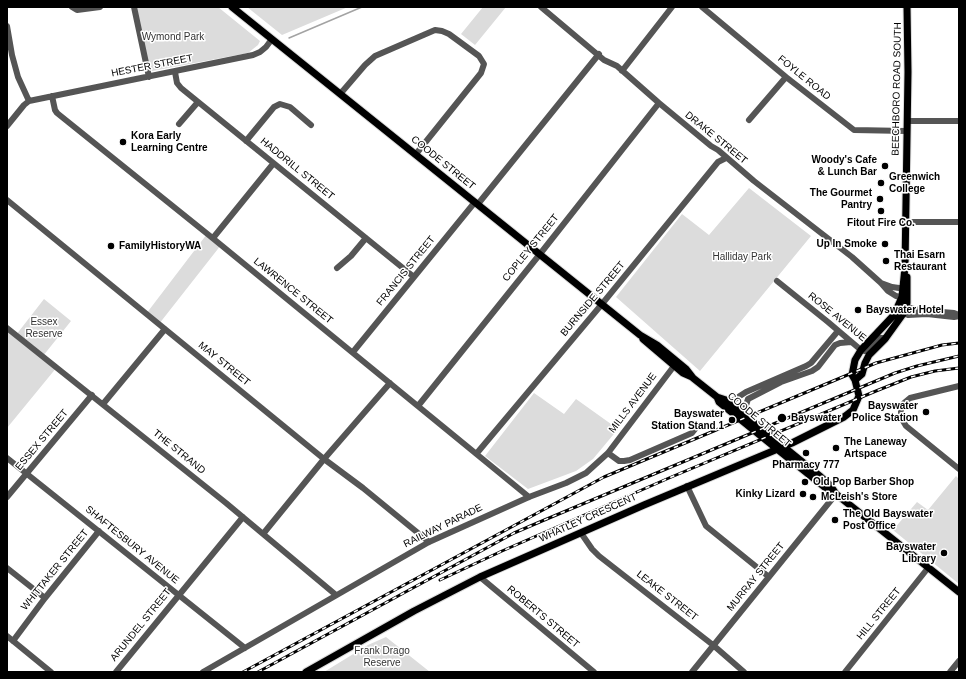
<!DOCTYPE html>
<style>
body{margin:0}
#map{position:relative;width:966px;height:679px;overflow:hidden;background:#fff;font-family:Arial,sans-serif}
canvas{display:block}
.frame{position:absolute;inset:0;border:8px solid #000;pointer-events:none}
</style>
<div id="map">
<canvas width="966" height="679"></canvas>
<div class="frame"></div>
</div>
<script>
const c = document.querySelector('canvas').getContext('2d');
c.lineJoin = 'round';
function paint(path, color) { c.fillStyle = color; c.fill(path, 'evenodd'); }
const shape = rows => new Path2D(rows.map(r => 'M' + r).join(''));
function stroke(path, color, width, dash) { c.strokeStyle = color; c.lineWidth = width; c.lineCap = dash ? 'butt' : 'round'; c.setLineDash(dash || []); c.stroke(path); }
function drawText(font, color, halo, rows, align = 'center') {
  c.font = font + ' Arial,sans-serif'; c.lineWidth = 3; c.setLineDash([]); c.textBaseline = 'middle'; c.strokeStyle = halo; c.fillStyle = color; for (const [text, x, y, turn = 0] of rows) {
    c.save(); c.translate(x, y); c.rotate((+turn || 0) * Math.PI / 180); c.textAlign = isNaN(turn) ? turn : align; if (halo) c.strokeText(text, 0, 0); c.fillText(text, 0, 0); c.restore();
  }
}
paint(shape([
 [136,7,218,7,260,41,258,45,248,53,152,71,148,66],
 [247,7,348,7,282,35],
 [483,7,506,7,475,45,461,34],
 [749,188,811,236,700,371,616,297,682,214,709,235],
 [207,234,221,245,159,324,146,314],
 [44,299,71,321,43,356,57,367,7,428,7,328,16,335],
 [534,393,564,414,576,399,618,429,593,459,576,471,528,489,485,456],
 [956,476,959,479,959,584,893,530,917,502,928,510],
 [386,637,430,672,324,672,368,645]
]), '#dcdcdc');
stroke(shape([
 [289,38,362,7]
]), '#a3a3a3', 1.5);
const major = shape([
 [232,7,640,335,657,345,686,369,693,378,717,397,726,400,821,477,830,485,836,494],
 [643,339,683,373,692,377],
 [855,380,862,374,865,363,869,355,885,339,903,314,907,303,907,277],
 [717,397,719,402,777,449,827,489,836,494,959,592],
 [306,672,414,611,480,577,644,505,792,443,844,417,853,410,859,396,855,380,852,375,855,360,861,350,894,315,902,297,905,267,908,72,907,7]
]);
stroke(major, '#dbdbdb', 9);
stroke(shape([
 [72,7,77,10,100,7],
 [134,7,149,77],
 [541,7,604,60,617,66,659,103,711,146,718,150,754,181,852,257,881,283,888,291,896,296,906,298],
 [702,7,786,77,854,130,906,131],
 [7,26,12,55,18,77,29,101],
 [622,71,672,7],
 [175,72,177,83,181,88,414,277],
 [341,93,365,65,375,56,435,30,442,31,449,34,479,56,484,64,481,73,416,154],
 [52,96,55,110,57,113,210,236,529,497],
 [749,120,786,77],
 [907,121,959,121],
 [179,124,198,102],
 [7,126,24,105,29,101,253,55,260,52,266,47,272,39],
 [246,141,274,107,280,104,290,107,311,125],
 [7,200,324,459,363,488,429,542],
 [478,204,599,54],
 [905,222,959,222],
 [213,238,273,164],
 [337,268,351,256,366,238],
 [777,281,828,322,861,350,865,351,869,349,880,338,886,338],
 [881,283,892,287,906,289],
 [903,306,918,310,954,313,959,315],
 [900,312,908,315,927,314,954,317,959,316],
 [7,328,226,503,336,595],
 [353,352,475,202],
 [959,386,910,398,904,403,901,409,901,415,903,421,906,426,959,469],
 [729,403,746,392,806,366,811,363,838,331],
 [103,404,165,329],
 [418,406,540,254,659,103],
 [743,415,748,399,781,382,812,371,818,367,835,345,840,343,851,342],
 [477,453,602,304,718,162,726,158],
 [608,453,619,461,624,461,630,460,692,433,696,428],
 [7,458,245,648],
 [687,486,706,526,769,577],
 [7,497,92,395],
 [581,533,592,549,599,556,713,645,744,672],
 [263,534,324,459,390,383],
 [7,568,45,598],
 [480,577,594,672],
 [7,636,51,672],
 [13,641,45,598,99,531],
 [116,672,243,517],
 [203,672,429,542,529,497,566,483,586,473,608,453,674,366],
 [692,672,836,494],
 [845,672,928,568],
 [950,672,959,661]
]), '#555', 6);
stroke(major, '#000', 7);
const rail = shape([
 [440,580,502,551,669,478,876,391,911,377,935,371,959,368],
 [243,672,604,477,876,363,942,345,959,343],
 [258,672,481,551,514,533,542,521,895,373,917,366,959,356]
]);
stroke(rail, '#000', 3);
stroke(rail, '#fff', 1.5, [4.5]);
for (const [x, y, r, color] of [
 [123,142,4,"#000"],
 [885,166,4,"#000"],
 [881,183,4,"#000"],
 [880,199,4,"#000"],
 [881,211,4,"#000"],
 [885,244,4,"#000"],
 [111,246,4,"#000"],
 [886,261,4,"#000"],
 [858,310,4,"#000"],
 [926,412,4,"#000"],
 [782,418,5,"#000"],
 [732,420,4,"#000"],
 [836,448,4,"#000"],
 [806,453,4,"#000"],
 [805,482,4,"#000"],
 [803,494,4,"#000"],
 [813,497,4,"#000"],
 [835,520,4,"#000"],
 [944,553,4,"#000"]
]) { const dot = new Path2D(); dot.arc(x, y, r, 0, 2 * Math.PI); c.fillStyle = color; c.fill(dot); stroke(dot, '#fff', 1.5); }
drawText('10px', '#333', '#fff', [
 ["Wymond Park",173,37],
 ["Halliday Park",742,257],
 ["Essex",44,322],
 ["Reserve",44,334],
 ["Frank Drago",382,651],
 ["Reserve",382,663]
]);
drawText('10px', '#000', '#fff', [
 ["HESTER STREET",152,66,-11],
 ["FOYLE ROAD",804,78,39],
 ["BEECHBORO ROAD SOUTH",897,89,-89],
 ["DRAKE STREET",716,138,39],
 ["COODE STREET",443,163,39],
 ["HADDRILL STREET",297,169,39],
 ["COPLEY STREET",531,248,-51],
 ["FRANCIS STREET",406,271,-51],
 ["LAWRENCE STREET",293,291,39],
 ["BURNSIDE STREET",593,299,-50],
 ["ROSE AVENUE",837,317,39],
 ["MAY STREET",224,364,39],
 ["MILLS AVENUE",633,403,-53],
 ["COODE STREET",759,420,40],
 ["ESSEX STREET",42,440,-50],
 ["THE STRAND",179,452,39],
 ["WHATLEY CRESCENT",588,518,-24],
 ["RAILWAY PARADE",443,526,-26],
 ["SHAFTESBURY AVENUE",132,545,39],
 ["WHITTAKER STREET",55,570,-51],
 ["MURRAY STREET",756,577,-51],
 ["LEAKE STREET",667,596,38],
 ["HILL STREET",879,614,-51],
 ["ROBERTS STREET",543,617,40],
 ["ARUNDEL STREET",141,625,-51]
]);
drawText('bold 10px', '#000', '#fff', [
 ["Kora Early",131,136],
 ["Learning Centre",131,148],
 ["Woody's Cafe",877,160,"right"],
 ["& Lunch Bar",877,172,"right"],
 ["Greenwich",889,177],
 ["College",889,189],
 ["The Gourmet",872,193,"right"],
 ["Pantry",872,205,"right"],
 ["Fitout Fire Co.",881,223,"center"],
 ["Up In Smoke",877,244,"right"],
 ["FamilyHistoryWA",119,246],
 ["Thai Esarn",894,255],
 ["Restaurant",894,267],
 ["Bayswater Hotel",866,310],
 ["Bayswater",918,406,"right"],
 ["Police Station",918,418,"right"],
 ["Bayswater",724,414,"right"],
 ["Station Stand 1",724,426,"right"],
 ["Bayswater",791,418],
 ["The Laneway",844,442],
 ["Artspace",844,454],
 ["Pharmacy 777",806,465,"center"],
 ["Old Pop Barber Shop",813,482],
 ["Kinky Lizard",795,494,"right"],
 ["McLeish's Store",821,497],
 ["The Old Bayswater",843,514],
 ["Post Office",843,526],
 ["Bayswater",936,547,"right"],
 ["Library",936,559,"right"]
], 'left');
</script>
